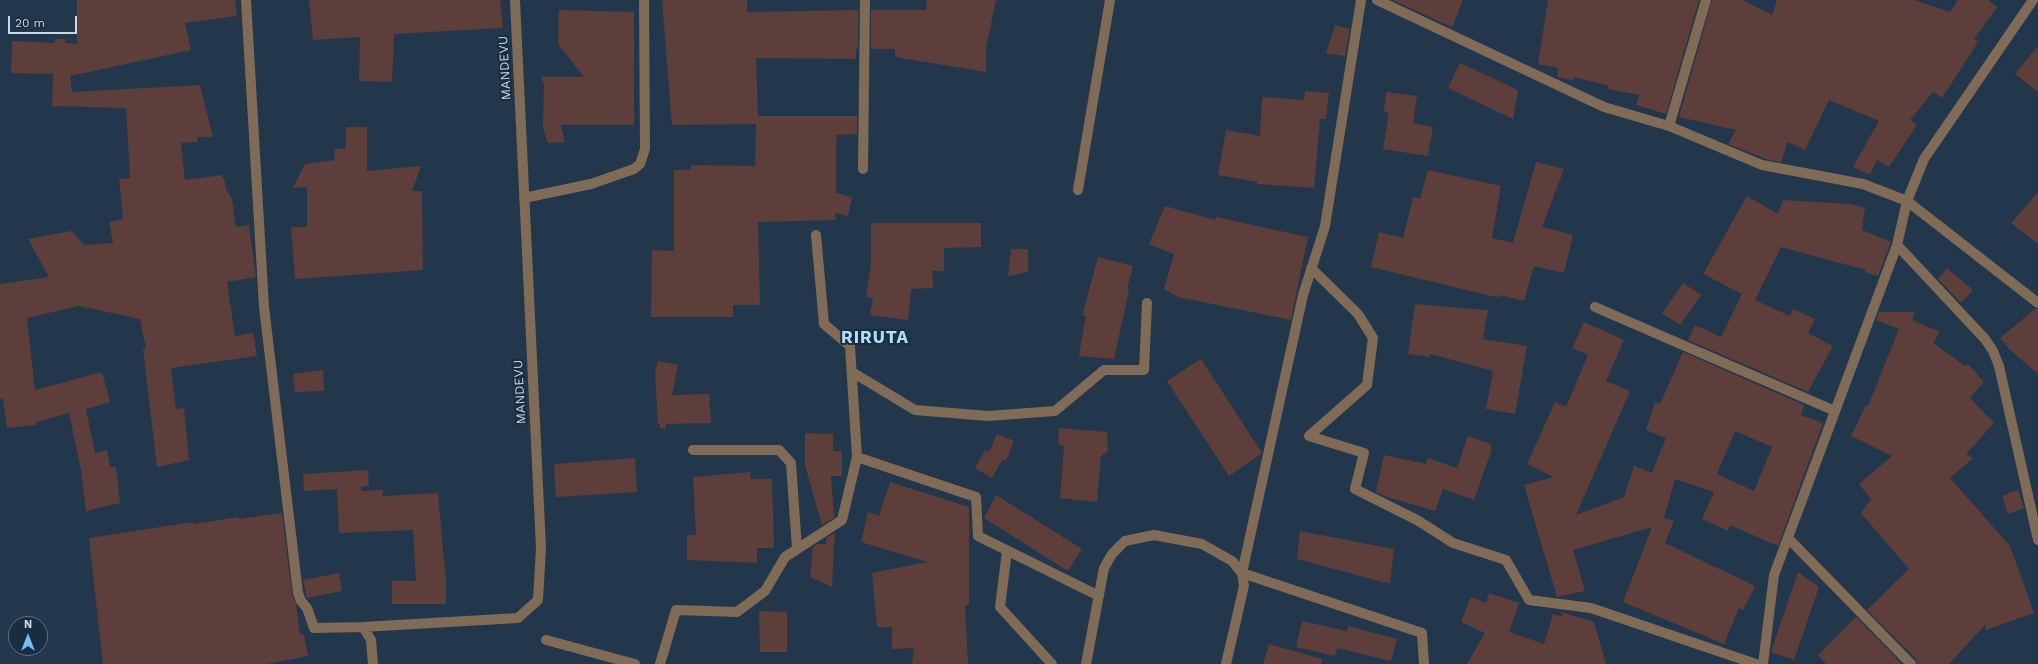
<!DOCTYPE html>
<style>
body{margin:0}
#map{position:relative;width:2038px;height:664px;overflow:hidden;background:#22374b;font-family:"Work Sans",sans-serif}
canvas{display:block}
.north{position:absolute;left:8px;top:616px;width:40px;height:40px;box-sizing:border-box;background:#182d40;border:1px solid #5f7182;border-radius:50%;rotate:0deg;font-size:11px;font-weight:700;line-height:16px;text-align:center;color:#cad7e4}
.north::after{content:'';display:block;margin:auto;width:14px;height:18px;background:#71c1f5;clip-path:polygon(50% 0,100% 100%,50% 72%,0 100%)}
.scale{position:absolute;left:8px;top:16px;width:69px;height:18px;box-sizing:border-box;border:2px solid #cad7e4;border-top:0;padding-left:5px;font-size:12px;line-height:14px;white-space:nowrap;color:#cad7e4;-webkit-text-stroke:3px #182d40;paint-order:stroke}
</style>
<div id="map">
<canvas width="2038" height="664"></canvas>
<div class="north">N</div>
<div class="scale">20 m</div>
</div>
<script>
const c = document.querySelector('canvas').getContext('2d');
c.lineJoin = 'round';
function paint(path, color) { c.fillStyle = color; c.fill(path, 'evenodd'); }
const shape = rows => new Path2D(rows.map(r => 'M' + r).join(''));
function stroke(path, color, width, dash) { c.strokeStyle = color; c.lineWidth = width; c.lineCap = dash ? 'butt' : 'round'; c.setLineDash(dash || []); c.stroke(path); }
function drawText(font, color, halo, rows, align = 'center') {
  c.font = font + ' "Work Sans",sans-serif'; c.lineWidth = 4; c.setLineDash([]); c.textBaseline = 'middle'; c.strokeStyle = halo; c.fillStyle = color; for (const [text, x, y, turn = 0] of rows) {
    c.save(); c.translate(x, y); c.rotate((+turn || 0) * Math.PI / 180); c.textAlign = isNaN(turn) ? turn : align; if (halo) c.strokeText(text, 0, 0); c.fillText(text, 0, 0); c.restore();
  }
}
paint(shape([
 [77,0,235,0,237,16,185,23,191,50,70,76,72,92,200,85,213,137,197,137,198,142,181,143,185,180,222,175,223,178,224,178,226,189,232,199,236,227,249,225,256,277,227,282,235,336,253,333,257,356,171,368,176,409,184,408,189,460,157,467,143,349,146,348,140,319,79,306,27,318,35,390,102,372,110,402,86,409,95,453,107,450,110,467,116,467,120,503,86,511,81,470,69,413,36,422,36,425,7,428,3,399,0,399,0,284,49,277,28,239,72,231,84,245,113,243,109,222,123,219,119,179,130,178,126,108,52,106,53,74,11,73,12,41,54,43,55,39,65,39,65,43,77,44],
 [309,0,500,0,503,28,394,34,392,82,359,81,360,37,313,40],
 [662,0,747,0,747,12,858,10,858,49,856,49,856,59,756,58,758,116,857,116,857,134,837,135,836,143,836,193,852,197,848,216,835,213,836,220,758,222,760,305,733,305,733,317,651,317,652,250,674,251,674,170,691,170,691,165,755,166,756,124,672,125],
 [927,0,996,0,986,49,986,72,895,57,895,49,871,49,871,10,926,10],
 [1392,0,1463,0,1452,27],
 [1548,0,1699,0,1666,114,1636,105,1639,95,1608,89,1609,86,1574,77,1573,80,1557,77,1558,68,1538,64],
 [1712,0,1742,0,1772,15,1777,0,1914,0,1950,12,1958,0,1988,0,1997,7,1974,39,1978,42,1942,98,1933,92,1910,120,1917,125,1889,167,1877,160,1870,175,1853,167,1879,121,1829,100,1805,150,1788,142,1781,162,1769,160,1728,144,1736,130,1679,117],
 [559,10,634,12,634,125,561,125,565,142,548,143,543,128,544,85,541,77,584,77,558,44],
 [1335,25,1350,29,1345,56,1326,53],
 [2038,46,2038,92,2015,74],
 [1460,63,1518,90,1513,119,1448,88],
 [1305,91,1329,93,1326,119,1320,119,1314,188,1257,184,1257,182,1218,175,1226,130,1260,136,1262,97,1304,100],
 [1386,92,1417,96,1413,123,1433,127,1428,156,1383,149,1389,113,1384,112],
 [346,127,367,127,367,171,421,166,412,191,422,191,423,270,295,279,291,227,307,227,307,187,293,188,305,164,335,160,334,149,346,149],
 [1536,162,1564,169,1542,227,1573,235,1564,273,1534,266,1524,301,1500,295,1500,297,1491,296,1371,267,1379,232,1403,238,1413,197,1420,199,1428,170,1501,186,1492,238,1513,243],
 [2038,192,2038,244,2011,223],
 [1747,196,1778,214,1783,200,1850,204,1865,208,1862,230,1891,242,1878,276,1865,272,1866,270,1781,247,1755,300,1790,316,1793,309,1815,319,1808,333,1833,346,1808,392,1688,340,1695,325,1721,337,1742,294,1703,274],
 [1165,206,1215,220,1216,217,1308,237,1291,320,1178,297,1164,289,1174,254,1149,244],
 [871,223,981,223,981,247,944,248,944,271,932,271,933,288,911,289,908,320,870,315,873,298,866,297,871,262],
 [1011,249,1028,249,1028,272,1008,276],
 [1098,257,1133,266,1127,289,1129,290,1114,359,1079,356,1086,315,1082,316],
 [1947,268,1973,290,1961,303,1938,279],
 [1683,283,1701,295,1680,325,1662,313],
 [1415,304,1488,310,1483,339,1527,346,1515,414,1486,409,1493,371,1430,354,1429,357,1408,354],
 [2035,309,2038,309,2038,374,2010,350,2000,338],
 [1879,312,1915,312,1912,320,1940,332,1933,343,1965,366,1968,364,1984,382,1970,398,1994,423,1966,454,1973,458,1950,478,2010,546,2034,613,1986,630,1985,625,1949,664,1917,664,1916,659,1867,610,1909,569,1861,513,1871,499,1859,484,1892,456,1851,436,1866,405,1868,406,1899,329,1876,320],
 [1584,322,1624,340,1606,381,1630,391,1576,515,1624,497,1634,466,1652,473,1666,438,1646,430,1655,402,1660,404,1683,352,1804,405,1801,415,1823,423,1778,546,1730,525,1728,531,1702,519,1714,492,1675,479,1664,518,1674,521,1665,543,1755,586,1743,610,1739,608,1724,644,1623,602,1652,527,1573,550,1585,591,1557,597,1524,485,1554,477,1527,464,1555,402,1566,407,1588,355,1572,348],
 [1735,431,1772,447,1754,491,1717,474],
 [1201,359,1262,453,1229,476,1167,381],
 [658,361,678,365,672,395,709,394,711,423,666,424,665,429,660,428,660,424,658,424,655,372],
 [323,370,324,391,295,392,293,374],
 [1059,428,1107,432,1108,451,1101,456,1097,502,1060,498,1064,446,1058,444],
 [805,433,833,434,833,451,842,451,842,476,831,476,834,518,822,525,805,465],
 [997,434,1014,441,1006,461,989,452],
 [1468,436,1491,444,1491,452,1474,500,1443,489,1435,511,1384,496,1376,492,1384,455,1426,464,1428,458,1457,468],
 [985,450,1003,459,992,478,975,468],
 [635,458,637,492,556,497,554,464],
 [368,470,369,486,361,487,361,491,383,490,383,496,438,493,446,581,446,604,392,604,392,581,416,581,413,530,339,533,337,489,304,491,303,474],
 [750,472,751,479,772,479,774,548,757,548,757,563,687,560,687,535,696,535,693,477],
 [890,482,969,507,969,605,965,605,968,664,912,664,914,648,892,649,892,627,877,627,872,573,927,562,861,542,868,512,879,516],
 [2018,490,2024,508,2008,514,2002,496],
 [996,495,1082,549,1068,571,984,518],
 [282,513,292,594,296,604,300,635,304,634,308,656,267,664,103,664,89,538,193,522,194,524,239,517,239,519],
 [1300,531,1394,549,1390,584,1297,559],
 [834,533,835,544,834,544,832,587,810,577,813,547,817,544,827,544,826,538],
 [1798,572,1819,587,1794,660,1771,652],
 [339,573,342,591,307,598,303,580],
 [1489,593,1519,603,1509,632,1544,644,1553,614,1563,617,1561,612,1594,622,1606,664,1467,664,1485,633,1461,622,1471,597,1486,603],
 [759,611,787,612,787,652,760,652],
 [1856,617,1902,664,1826,664,1818,655],
 [1302,621,1347,631,1348,626,1397,639,1391,661,1337,648,1335,656,1296,647],
 [1269,644,1322,659,1321,664,1263,664]
]), '#5d3e3a');
stroke(shape([
 [246,0,264,307,298,593,301,601,307,608,314,628,363,627,371,640,373,664],
 [1361,0,1325,226,1303,295,1242,573,1422,633,1424,664],
 [1377,0,1604,107,1669,126,1762,165,1863,184,1907,201,2038,303],
 [1669,126,1706,0],
 [863,169,865,0],
 [1078,190,1110,0],
 [524,198,591,184,634,169,640,164,645,149,644,0],
 [816,235,824,324,850,346,857,457,976,497,978,536,1099,596],
 [1897,245,1985,339,1993,351,1999,366,2038,540],
 [1311,268,1358,314,1373,338,1367,385,1309,436,1364,453,1355,489,1417,520,1453,543,1506,560,1529,600,1591,608,1756,664],
 [1595,307,1835,411],
 [852,372,915,410,988,416,1055,411,1104,370,1144,370,1147,303],
 [693,450,779,450,791,463,797,549],
 [1788,538,1911,664],
 [1007,551,1000,607,1052,664],
 [363,627,518,618,538,600,541,548,515,0],
 [546,640,635,664],
 [660,664,676,610,737,612,765,591,785,557,842,520,857,457],
 [1086,664,1104,568,1112,554,1125,541,1154,535,1202,544,1232,561,1242,573,1244,586,1226,664],
 [1763,664,1774,575,1897,245,1907,201,1924,159,2033,0]
]), '#7f6b56', 10);
drawText('13px', '#cad7e4', '#182d40', [
 ["MANDEVU",505,68,-93],
 ["MANDEVU",520,392,-93]
]);
c.letterSpacing = '1px';
drawText('bold 17px', '#b3defb', '#182d40', [
 ["RIRUTA",875,338]
]);
c.letterSpacing = '0px';
</script>
